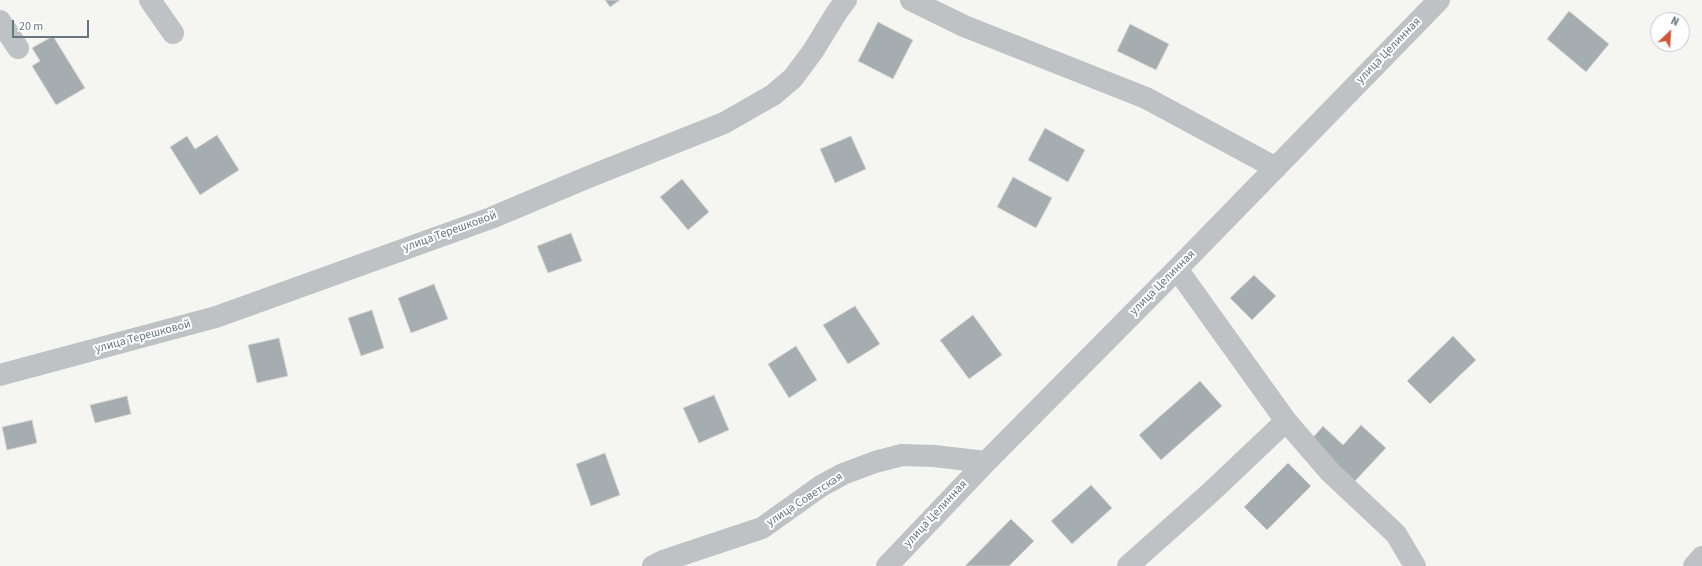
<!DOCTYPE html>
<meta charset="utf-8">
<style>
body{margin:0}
#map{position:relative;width:1702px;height:566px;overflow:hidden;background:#f5f5f2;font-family:"Source Sans 3",sans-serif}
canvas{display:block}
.north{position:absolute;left:1650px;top:12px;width:40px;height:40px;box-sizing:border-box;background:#fff;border:1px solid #c2c8cc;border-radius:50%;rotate:25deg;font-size:11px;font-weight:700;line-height:16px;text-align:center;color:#67757f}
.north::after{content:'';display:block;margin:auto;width:14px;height:18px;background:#d05537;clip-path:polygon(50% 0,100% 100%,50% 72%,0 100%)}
.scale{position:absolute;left:12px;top:20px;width:77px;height:18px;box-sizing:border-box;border:2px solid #67757f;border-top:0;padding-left:5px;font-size:12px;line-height:14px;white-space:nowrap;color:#67757f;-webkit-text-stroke:3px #fff;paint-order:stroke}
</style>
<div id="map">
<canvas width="1702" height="566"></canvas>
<div class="north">N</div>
<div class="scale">20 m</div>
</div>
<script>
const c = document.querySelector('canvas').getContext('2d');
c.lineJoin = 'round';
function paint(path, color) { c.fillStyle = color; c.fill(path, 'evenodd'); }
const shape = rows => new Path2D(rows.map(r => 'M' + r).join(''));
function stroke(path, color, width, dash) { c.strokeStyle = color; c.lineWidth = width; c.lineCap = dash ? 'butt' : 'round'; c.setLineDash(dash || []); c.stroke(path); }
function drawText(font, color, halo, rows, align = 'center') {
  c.font = font + ' "Source Sans 3",sans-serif'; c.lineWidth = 4; c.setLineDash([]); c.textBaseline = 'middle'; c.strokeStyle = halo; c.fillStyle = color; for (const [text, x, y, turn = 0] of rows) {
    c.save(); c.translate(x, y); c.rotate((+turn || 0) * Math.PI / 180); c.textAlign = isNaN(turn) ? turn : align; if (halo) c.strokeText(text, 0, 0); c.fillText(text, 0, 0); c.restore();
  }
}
const building = shape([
 [605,0,620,0,610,7,605,0],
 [1569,11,1609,44,1586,72,1547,39,1569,11],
 [878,22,913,40,893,79,858,61,878,22],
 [1130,24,1169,44,1156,70,1117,51,1130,24],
 [53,36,85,88,56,105,32,66,40,61,32,48,53,36],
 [1045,128,1085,150,1068,182,1028,160,1045,128],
 [217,135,239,170,200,195,170,147,187,136,195,149,217,135],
 [851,136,866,169,835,183,820,149,851,136],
 [1013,177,1052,198,1036,228,997,207,1013,177],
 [682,179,709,212,688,230,660,197,682,179],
 [571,233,582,261,548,273,537,246,571,233],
 [1254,275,1276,296,1252,320,1230,298,1254,275],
 [434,284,448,319,411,333,398,298,434,284],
 [855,306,880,344,848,364,823,325,855,306],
 [372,310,384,348,361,356,348,318,372,310],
 [973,315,1002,355,969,379,940,340,973,315],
 [1453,336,1476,360,1430,404,1407,381,1453,336],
 [279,338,288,376,257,383,248,345,279,338],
 [796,346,817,380,789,398,768,364,796,346],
 [1200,381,1222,406,1161,460,1139,435,1200,381],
 [714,395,729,430,699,443,683,408,714,395],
 [127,396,131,414,95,423,90,405,127,396],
 [32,420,37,443,7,450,2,427,32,420],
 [1361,425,1386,448,1354,482,1310,441,1323,426,1343,445,1361,425],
 [605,453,620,495,591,506,576,464,605,453],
 [1288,463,1311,486,1267,530,1244,507,1288,463],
 [1091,485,1112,508,1072,544,1051,521,1091,485],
 [1011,519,1034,541,1009,566,965,566,1011,519]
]);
paint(building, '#a6adb1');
stroke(building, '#d6d6d4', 1);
stroke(shape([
 [150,0,173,33],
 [911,0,964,26,1146,98,1276,168],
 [0,21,18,48],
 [1177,269,1286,421,1330,472,1396,534,1415,566],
 [0,375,216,317,491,218,586,178,724,123,773,95,793,78,813,51,837,12,846,0],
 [653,566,663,561,762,528,821,486,843,474,875,462,902,455,934,456,986,462],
 [887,566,986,462,1177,269,1439,0],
 [1128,566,1210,493,1286,421],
 [1694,566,1702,557]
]), '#bec2c5', 22);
drawText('12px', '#67757f', '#fff', [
 ["улица Целинная",1389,51,-46],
 ["улица Терешковой",450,232,-20],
 ["улица Целинная",1163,283,-45],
 ["улица Терешковой",143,337,-15],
 ["улица Советская",805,500,-33],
 ["улица Целинная",936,514,-47]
]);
</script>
